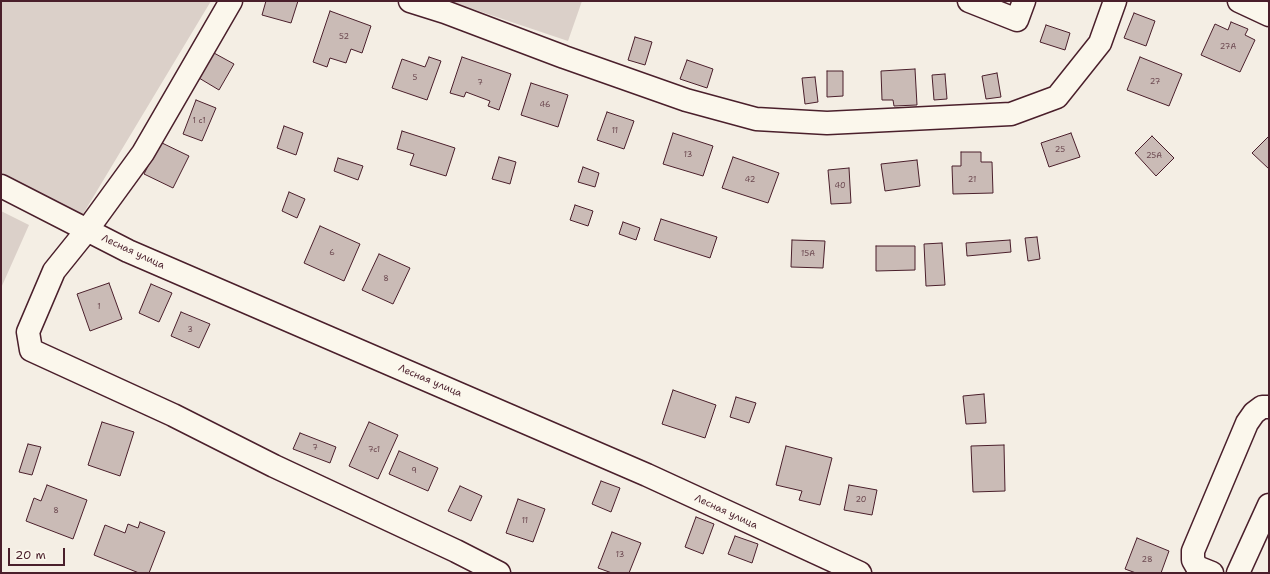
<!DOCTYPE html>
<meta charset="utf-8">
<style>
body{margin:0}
#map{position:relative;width:1270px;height:574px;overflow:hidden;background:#f4eee4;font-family:"Shantell Sans",sans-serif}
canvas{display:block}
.frame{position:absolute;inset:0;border:2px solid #4a1f2b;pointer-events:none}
.scale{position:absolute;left:8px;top:548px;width:57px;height:18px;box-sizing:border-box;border:2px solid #4a1f2b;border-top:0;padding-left:5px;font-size:12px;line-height:14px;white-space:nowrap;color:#4a1f2b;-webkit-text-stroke:3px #fbf7ec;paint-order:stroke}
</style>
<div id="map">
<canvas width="1270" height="574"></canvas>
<div class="frame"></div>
<div class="scale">20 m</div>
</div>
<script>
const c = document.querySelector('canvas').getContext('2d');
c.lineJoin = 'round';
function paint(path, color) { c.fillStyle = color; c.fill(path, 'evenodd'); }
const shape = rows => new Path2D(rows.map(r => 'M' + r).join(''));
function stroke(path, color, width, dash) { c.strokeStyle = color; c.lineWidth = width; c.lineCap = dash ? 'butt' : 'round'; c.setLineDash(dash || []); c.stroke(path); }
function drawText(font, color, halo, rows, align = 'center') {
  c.font = font + ' "Shantell Sans",sans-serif'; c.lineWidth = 3; c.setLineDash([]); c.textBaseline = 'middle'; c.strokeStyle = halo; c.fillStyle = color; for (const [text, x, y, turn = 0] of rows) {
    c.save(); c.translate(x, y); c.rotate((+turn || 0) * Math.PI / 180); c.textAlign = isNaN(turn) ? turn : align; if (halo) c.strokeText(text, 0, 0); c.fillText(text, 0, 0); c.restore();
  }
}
paint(shape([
 [1,1,211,1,80,219,1,176],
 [449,1,582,1,568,41],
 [1,211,29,225,1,288]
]), '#dbd0c9');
const building = shape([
 [266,1,298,1,291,23,262,15,266,1],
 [330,11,371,26,362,53,351,49,346,63,330,58,327,67,313,62,330,11],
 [1134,13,1155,21,1146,46,1124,38,1134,13],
 [1231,22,1248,29,1245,35,1255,40,1240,72,1201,55,1215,24,1228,30,1231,22],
 [1046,25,1070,33,1065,50,1040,42,1046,25],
 [635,37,652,42,645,65,628,60,635,37],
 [214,53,234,64,219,90,199,78,214,53],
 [429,57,441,61,427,100,392,88,402,59,425,67,429,57],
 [462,57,511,74,499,110,488,106,490,101,466,92,464,97,450,93,462,57],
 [1140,57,1182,74,1169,106,1127,90,1140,57],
 [687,60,713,69,707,88,680,79,687,60],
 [915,69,917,105,894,106,893,100,882,100,881,71,915,69],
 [827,71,843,71,843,96,827,97,827,71],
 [997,73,1001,97,986,99,982,76,997,73],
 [945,74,947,99,934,100,932,75,945,74],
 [815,77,818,102,805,104,802,78,815,77],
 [531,83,568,95,558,127,521,115,531,83],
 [196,100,216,108,202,141,183,134,196,100],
 [607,112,634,121,624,149,597,140,607,112],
 [284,126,303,133,296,155,277,148,284,126],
 [402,131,455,148,446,176,410,165,414,154,397,149,402,131],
 [673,133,713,146,703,176,663,164,673,133],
 [1071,133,1080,157,1049,167,1041,143,1071,133],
 [1152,136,1174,158,1156,176,1135,153,1152,136],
 [1269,136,1269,169,1252,153,1269,136],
 [160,142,189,156,173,188,144,174,160,142],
 [961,152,981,152,981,162,992,162,993,193,953,194,952,166,961,166,961,152],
 [499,157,516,162,510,184,492,179,499,157],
 [733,157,779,173,768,203,722,188,733,157],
 [338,158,363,166,358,180,334,171,338,158],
 [917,160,920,186,885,191,881,164,917,160],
 [583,167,599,173,595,187,578,182,583,167],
 [849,168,851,203,831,204,828,170,849,168],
 [289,192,305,199,297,218,282,211,289,192],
 [575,205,593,211,588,226,570,220,575,205],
 [661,219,717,237,710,258,654,240,661,219],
 [623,222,640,228,636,240,619,234,623,222],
 [320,226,360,244,344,281,304,263,320,226],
 [1037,237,1040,259,1028,261,1025,238,1037,237],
 [792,240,825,241,823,268,791,267,792,240],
 [1010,240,1011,252,967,256,966,243,1010,240],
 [942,243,945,285,926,286,924,244,942,243],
 [876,246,915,246,915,270,876,271,876,246],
 [379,254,410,268,393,304,362,290,379,254],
 [109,283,122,319,90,331,77,294,109,283],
 [151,284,172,293,159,322,139,313,151,284],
 [181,312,210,324,199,348,171,336,181,312],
 [673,390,716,405,705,438,662,424,673,390],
 [984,394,986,423,966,424,963,396,984,394],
 [736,397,756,403,749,423,730,417,736,397],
 [102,422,134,432,120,476,88,465,102,422],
 [369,422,398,435,378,479,349,466,369,422],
 [300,433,336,447,330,463,293,449,300,433],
 [28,444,41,447,32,475,19,472,28,444],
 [1004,445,1005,491,973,492,971,446,1004,445],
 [786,446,832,458,820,505,799,500,802,491,776,485,786,446],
 [399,451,438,468,428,491,389,474,399,451],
 [601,481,620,488,611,512,592,504,601,481],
 [47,485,87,500,73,539,26,521,34,498,41,501,47,485],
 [849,485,877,490,872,515,844,510,849,485],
 [460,486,482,496,471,521,448,511,460,486],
 [518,499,545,509,533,542,506,533,518,499],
 [696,517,714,524,703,554,685,547,696,517],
 [140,522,165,532,149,573,139,573,94,555,105,525,125,533,128,524,138,528,140,522],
 [612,532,641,543,629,573,612,573,598,568,612,532],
 [735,536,758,544,752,563,728,554,735,536],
 [1137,538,1169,551,1161,573,1136,573,1125,569,1137,538]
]);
paint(building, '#cabbb6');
stroke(building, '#4a1f2b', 1);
const minor = shape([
 [231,1,143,153,87,230,54,271,28,332,31,350,173,415,274,466,456,551,499,573],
 [410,1,445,12,564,57,686,100,756,119,827,123,1011,114,1057,97,1100,43,1115,1],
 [969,1,1017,20,1024,1],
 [1239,1,1269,15],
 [1,186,128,251,647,475,860,573],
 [1212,573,1197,567,1193,560,1193,551,1247,423,1254,413,1262,407,1269,407],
 [1238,573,1269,505]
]);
stroke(minor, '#4a1f2b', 25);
stroke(minor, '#fbf7ec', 22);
drawText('8px', '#6a464e', null, [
 ["52",344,37],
 ["27А",1228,47],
 ["5",415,78],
 ["27",1155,82],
 ["7",480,83],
 ["46",545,105],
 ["1 с1",199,121],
 ["11",615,131],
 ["25",1060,150],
 ["13",688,155],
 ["25А",1154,156],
 ["42",750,180],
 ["21",972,180],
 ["40",840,186],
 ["6",332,253],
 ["15А",808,254],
 ["8",386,279],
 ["1",99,307],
 ["3",190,330],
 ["7",315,448],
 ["7с1",374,450],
 ["9",414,471],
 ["20",861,500],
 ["8",56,511],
 ["11",525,521],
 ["13",620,555],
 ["28",1147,560]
]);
drawText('10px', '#4a1f2b', '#fbf7ec', [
 ["Лесная улица",133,252,25],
 ["Лесная улица",430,381,23],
 ["Лесная улица",726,512,25]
]);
</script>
